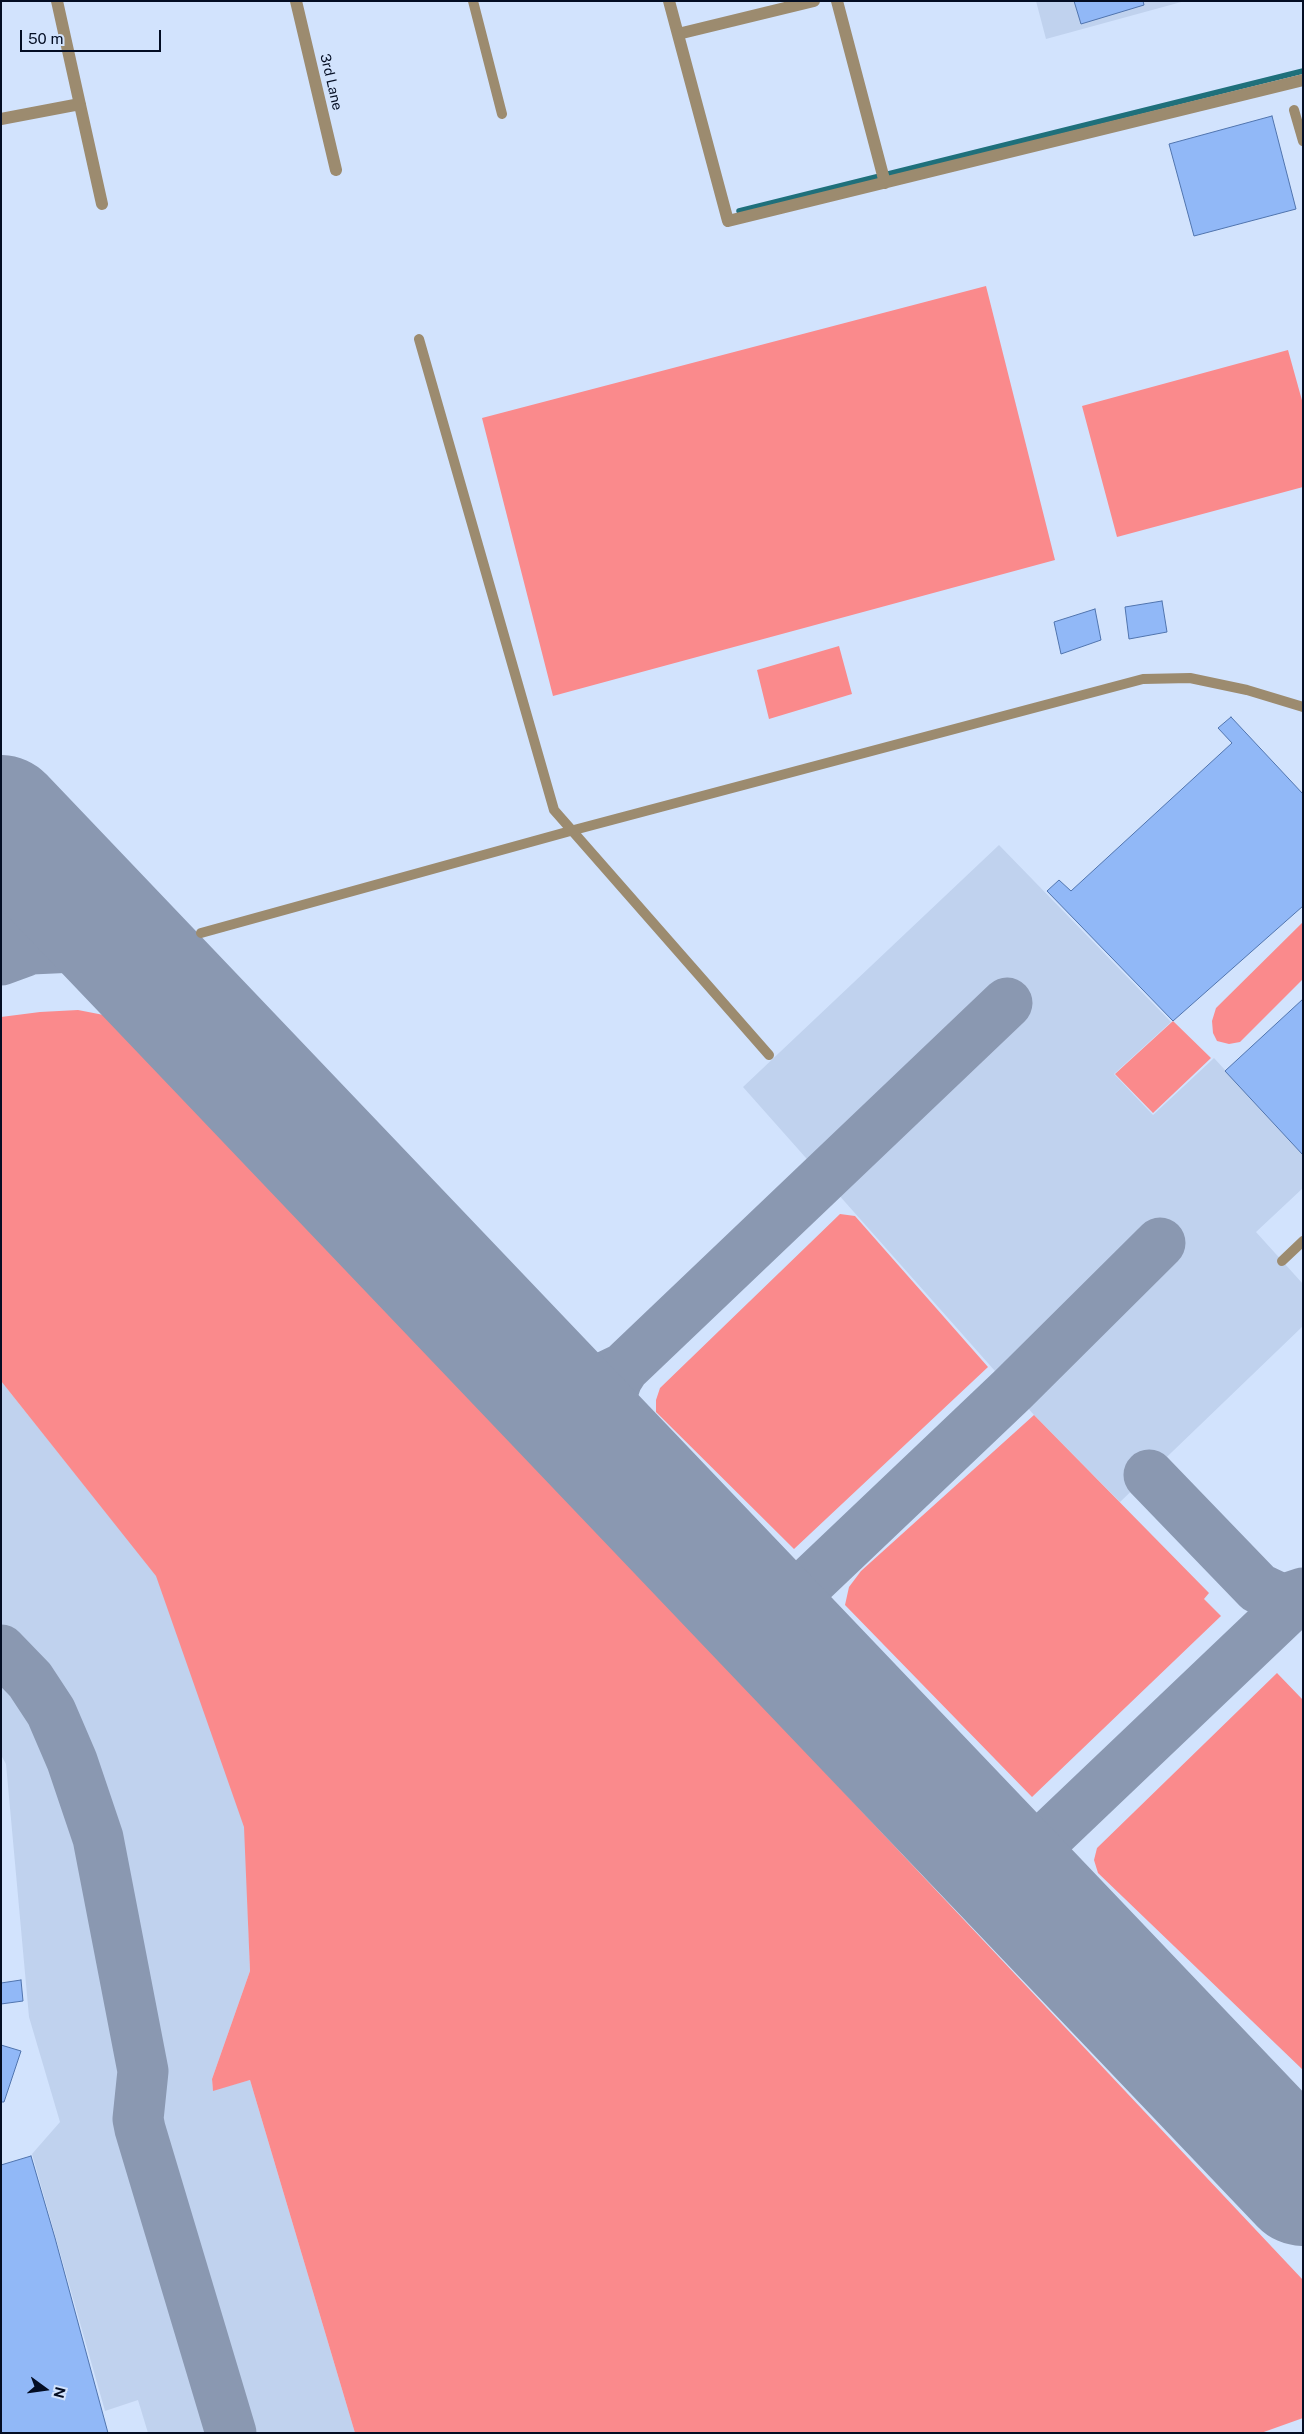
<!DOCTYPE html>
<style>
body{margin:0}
#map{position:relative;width:1304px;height:2434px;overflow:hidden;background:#d2e3fd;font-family:"Public Sans",sans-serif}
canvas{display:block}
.frame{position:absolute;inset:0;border:2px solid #030d23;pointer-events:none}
.north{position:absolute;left:20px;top:2364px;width:50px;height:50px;-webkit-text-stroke:4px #d2e3fd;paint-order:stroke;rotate:104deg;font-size:14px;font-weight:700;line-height:20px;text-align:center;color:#030d23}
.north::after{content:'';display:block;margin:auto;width:18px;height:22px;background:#030d23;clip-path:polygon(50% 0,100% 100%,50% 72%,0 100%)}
.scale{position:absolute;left:20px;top:30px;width:141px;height:22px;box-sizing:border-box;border:2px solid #030d23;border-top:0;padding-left:6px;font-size:15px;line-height:18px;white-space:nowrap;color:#030d23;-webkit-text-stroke:4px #d2e3fd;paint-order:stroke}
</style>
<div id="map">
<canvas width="1304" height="2434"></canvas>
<div class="frame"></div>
<div class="north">N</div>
<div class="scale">50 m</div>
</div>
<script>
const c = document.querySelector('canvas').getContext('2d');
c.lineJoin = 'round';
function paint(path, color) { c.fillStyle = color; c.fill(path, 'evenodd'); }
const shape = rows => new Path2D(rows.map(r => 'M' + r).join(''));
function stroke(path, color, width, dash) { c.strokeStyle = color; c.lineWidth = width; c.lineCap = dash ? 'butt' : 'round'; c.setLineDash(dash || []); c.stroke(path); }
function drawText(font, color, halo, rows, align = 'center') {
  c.font = font + ' "Public Sans",sans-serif'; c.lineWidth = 4.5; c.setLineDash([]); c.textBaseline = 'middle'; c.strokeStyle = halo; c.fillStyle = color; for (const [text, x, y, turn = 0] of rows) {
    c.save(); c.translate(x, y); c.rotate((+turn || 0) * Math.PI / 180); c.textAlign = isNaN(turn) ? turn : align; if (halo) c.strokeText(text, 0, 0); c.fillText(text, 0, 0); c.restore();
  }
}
paint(shape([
 [1036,1,1185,1,1046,39],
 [999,845,1171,1022,1114,1074,1153,1115,1214,1058,1303,1155,1303,1188,1256,1232,1303,1284,1303,1326,1120,1502,1034,1415,743,1087],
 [1,1381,157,1576,245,1827,250,1971,212,2079,213,2090,250,2080,355,2433,148,2433,138,2400,105,2411,32,2154,60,2122,29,2017,6,1764,1,1755]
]), '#c0d2ee');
paint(shape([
 [986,286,1055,560,553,696,482,418],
 [1288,350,1303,404,1303,487,1117,537,1082,406],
 [839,646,852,694,769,719,757,670],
 [1303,922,1303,979,1240,1042,1229,1044,1217,1041,1213,1033,1212,1021,1216,1008],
 [78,1010,114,1017,1303,2280,1303,2418,1261,2433,355,2433,250,2080,213,2091,212,2079,250,1971,244,1827,156,1576,1,1381,1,1017,40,1012],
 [1173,1021,1211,1058,1153,1113,1115,1074],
 [840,1214,855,1216,988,1367,794,1549,656,1412,656,1400,660,1388],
 [1034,1415,1209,1593,1204,1599,1221,1616,1032,1797,845,1605,849,1587,861,1571],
 [1277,1673,1303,1700,1303,2070,1098,1873,1094,1860,1097,1848]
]), '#fa8a8c');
stroke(shape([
 [739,211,1303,71]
]), '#1f707b', 5.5);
stroke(shape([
 [1,835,10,860,9,882,1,918],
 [1,960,31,949,75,947,101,952,126,963,166,991],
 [516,1357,551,1377,576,1382,601,1379,624,1368],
 [626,1473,609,1437,607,1409,617,1379,624,1368,1007,1003],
 [1149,1475,1258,1588,1279,1598,1288,1598,1303,1593],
 [768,1622,1013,1389,1160,1243],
 [1,1650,30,1680,51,1712,72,1761,98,1838,143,2071,138,2119,140,2129,231,2433],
 [1009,1874,1303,1594]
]), '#8a98b1', 51);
stroke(shape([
 [1,818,1303,2183]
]), '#8a98b1', 126);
const building = shape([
 [1074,1,1143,1,1144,5,1081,24,1074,1],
 [1272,116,1296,209,1194,236,1169,144,1272,116],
 [1162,601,1167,632,1129,639,1125,607,1162,601],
 [1095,609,1101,640,1061,654,1054,622,1095,609],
 [1231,717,1303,794,1303,906,1173,1021,1047,891,1059,880,1071,891,1232,743,1218,728,1231,717],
 [1303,999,1303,1155,1225,1071,1303,999],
 [21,1980,23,2001,1,2004,1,1983,21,1980],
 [1,2045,21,2051,4,2102,1,2102,1,2045],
 [31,2156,55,2238,108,2433,1,2433,1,2165,31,2156]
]);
paint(building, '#91b8f7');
stroke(building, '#5074ae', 1);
stroke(shape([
 [473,1,502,114],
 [1294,110,1303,141],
 [419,339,554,810,769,1055],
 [201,933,574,830,1143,679,1190,678,1247,690,1303,707],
 [1282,1261,1303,1241]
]), '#9c8b6f', 10);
stroke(shape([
 [57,1,102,204],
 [296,1,336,170],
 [669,1,728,221,1303,80],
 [837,1,885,183],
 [678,34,814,1],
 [1,119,80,104]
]), '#9c8b6f', 12);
drawText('14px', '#030d23', '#d2e3fd', [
 ["3rd Lane",331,82,77]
]);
</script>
